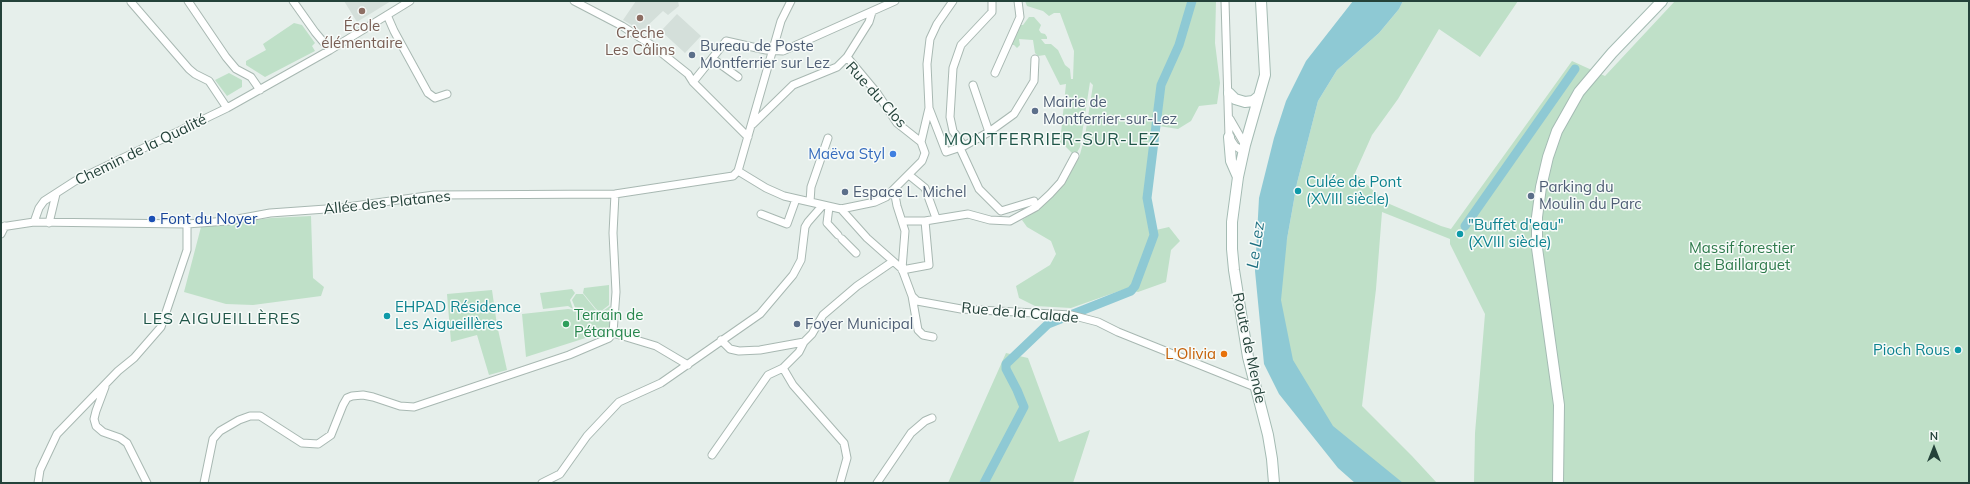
<!DOCTYPE html>
<meta charset="utf-8">
<style>
body{margin:0}
#map{position:relative;width:1970px;height:484px;overflow:hidden;background:#e6efeb;font-family:Mulish,sans-serif}
canvas{display:block}
.frame{position:absolute;inset:0;border:2px solid #24423a;pointer-events:none}
.north{position:absolute;left:1914px;top:428px;width:40px;height:40px;-webkit-text-stroke:3px #f7fbf9;paint-order:stroke;rotate:0deg;font-size:11px;font-weight:700;line-height:16px;text-align:center;color:#24423a}
.north::after{content:'';display:block;margin:auto;width:14px;height:18px;background:#24423a;clip-path:polygon(50% 0,100% 100%,50% 72%,0 100%)}
</style>
<div id="map">
<canvas width="1970" height="484"></canvas>
<div class="frame"></div>
<div class="north">N</div>
</div>
<script>
const c = document.querySelector('canvas').getContext('2d');
c.lineJoin = 'round';
function paint(path, color) { c.fillStyle = color; c.fill(path, 'evenodd'); }
const shape = rows => new Path2D(rows.map(r => 'M' + r).join(''));
function stroke(path, color, width, dash) { c.strokeStyle = color; c.lineWidth = width; c.lineCap = dash ? 'butt' : 'round'; c.setLineDash(dash || []); c.stroke(path); }
function drawText(font, color, halo, rows, align = 'center') {
  c.font = font + ' Mulish,sans-serif'; c.lineWidth = 3; c.setLineDash([]); c.textBaseline = 'middle'; c.strokeStyle = halo; c.fillStyle = color; for (const [text, x, y, turn = 0] of rows) {
    c.save(); c.translate(x, y); c.rotate((+turn || 0) * Math.PI / 180); c.textAlign = isNaN(turn) ? turn : align; if (halo) c.strokeText(text, 0, 0); c.fillText(text, 0, 0); c.restore();
  }
}
paint(shape([
 [344,1,391,1,357,22],
 [636,1,678,1,679,6,668,15,663,11,642,31,623,20],
 [677,14,701,36,685,53,661,31]
]), '#d4dfda');
paint(shape([
 [1025,1,1216,1,1215,43,1220,83,1217,104,1199,106,1191,121,1178,129,1159,126,1150,199,1156,230,1169,227,1180,241,1171,250,1166,282,1138,292,1125,289,1071,308,1035,306,1019,298,1016,286,1050,265,1056,254,1051,241,1027,227,1022,220,1039,209,1059,189,1079,158,1085,136,1093,85,1090,82,1080,147,1075,156,1065,146,1060,143,1066,84,1060,85,1045,55,1038,56,1035,53,1033,40,1019,39,1020,45,1017,48,1014,45,1009,45,1020,25,1023,25,1029,17,1034,17,1041,25,1039,30,1041,33,1045,34,1047,37,1047,39,1041,39,1045,44,1051,44,1058,50,1065,65,1070,69,1071,79,1073,79,1074,51,1060,13,1054,13,1049,16,1043,11,1027,6],
 [1403,1,1518,1,1480,57,1439,29,1398,99,1372,135,1355,173,1385,202,1441,226,1451,229,1572,61,1605,76,1675,1,1969,1,1969,483,1474,483,1475,433,1485,314,1450,244,1450,239,1382,212,1376,289,1362,406,1412,456,1437,483,1388,483,1325,429,1281,352,1279,268,1287,239,1297,183,1318,101,1337,70,1379,33,1399,9],
 [294,23,302,25,315,43,312,46,315,51,265,77,246,65,246,61,266,50,263,44],
 [229,73,242,80,242,87,227,96,215,80],
 [311,216,313,278,324,287,321,296,253,305,226,304,184,292,201,227,271,218],
 [609,285,609,305,600,312,596,309,583,293,584,288],
 [572,289,575,293,570,300,573,309,568,306,543,309,540,293],
 [492,290,497,325,507,370,489,375,477,335,451,342,447,294],
 [576,294,583,294,595,309,600,313,610,306,610,334,601,338,598,334,526,357,522,314,568,309,576,310,572,300],
 [1006,353,1028,358,1059,442,1090,430,1073,483,948,483]
]), '#bfe0c8');
paint(shape([
 [1353,1,1403,1,1399,9,1379,33,1337,70,1318,101,1297,183,1287,239,1281,300,1293,360,1333,426,1403,483,1355,483,1338,468,1279,394,1264,364,1255,271,1259,198,1274,138,1286,101,1306,61]
]), '#8ec9d4');
stroke(shape([
 [1465,226,1575,69],
 [984,483,1024,407,1017,390,1006,369,1006,364,1048,324,1131,291,1135,286,1154,235,1147,198,1161,85,1179,45,1192,1]
]), '#8ec9d4', 9);
const street = shape([
 [188,1,226,57,236,69,251,77,260,90],
 [293,1,315,32,330,50],
 [574,1,622,26,653,46,688,74,693,82,748,137],
 [1225,1,1229,137,1235,146,1243,151],
 [131,2,189,69,195,74,209,81,227,108],
 [387,15,394,31,428,93,435,98,447,94],
 [713,59,738,77],
 [995,73,1020,17,1018,1],
 [693,82,726,41,766,50,783,51,895,1],
 [973,85,989,132],
 [929,108,946,152,964,146,989,132,1014,114,1034,81,1035,59],
 [1230,119,1245,145],
 [753,124,793,85,837,67,847,57,869,22,872,12],
 [921,142,929,108,927,64,930,39,937,24,953,1],
 [964,146,953,131,950,117,953,68,961,45,992,12,992,1],
 [960,148,979,189,1001,211,1034,201,1036,207],
 [738,171,766,188,784,196,841,209,875,202,886,197,922,161,925,153,921,142,897,123,877,93,847,57],
 [738,171,781,21,791,1],
 [909,175,925,188,936,218],
 [894,190,897,206,905,231,902,269],
 [810,202,811,187,828,138],
 [829,207,827,223,838,235],
 [841,209,867,238,902,269,912,296,917,301,961,309,1071,315,1098,322,1118,332,1255,387],
 [761,214,787,224,796,199],
 [902,221,925,221,968,214,990,220,1010,221,1036,207,1050,194,1061,182,1075,156],
 [34,222,39,208,44,201,75,181,227,108,330,50,410,1],
 [49,223,56,194],
 [1,227,34,222,187,224,227,221,270,213,340,208,434,195,615,194,733,176,738,171],
 [1,234,5,226],
 [842,239,856,253],
 [902,270,929,265,925,221],
 [912,296,918,330,923,335,933,337],
 [613,333,656,346,688,365],
 [721,340,730,349,739,351,760,350,804,342],
 [783,368,793,385,844,443,847,458,840,483],
 [105,387,96,411,94,419,96,426,103,432,120,438,127,443,147,483],
 [712,455,768,375,783,368,799,352,804,342,812,334,823,315,857,286,892,262],
 [38,483,40,470,57,434,118,371,134,358,161,327,187,250,187,224],
 [204,483,213,439,220,431,239,420,250,416,260,416,302,443,318,444,331,435,343,405,347,398,352,396,363,395,373,397,400,406,414,407,569,355,609,338,613,333,616,292,613,233,615,194],
 [542,483,560,474,587,436,619,402,661,383,760,314,793,275,801,260,805,227,808,222,822,206],
 [877,483,911,433,925,421,932,418]
]);
const secondary = shape([
 [1261,1,1265,75,1245,145,1238,177,1232,222,1232,249,1234,270,1248,357,1268,435,1272,459,1274,483],
 [1229,93,1235,99,1245,102,1253,101,1259,96],
 [1229,137,1231,161,1238,177],
 [1558,483,1559,405,1537,248,1537,217,1541,187,1548,157,1557,131,1579,92,1612,53,1662,1]
]);
stroke(street, '#a8b8b2', 9);
stroke(secondary, '#a4bbb3', 12);
stroke(street, '#fff', 7);
stroke(secondary, '#fff', 10);
for (const [x, y, r, color] of [
 [362,11,4,"#8d6e63"],
 [640,18,4,"#8d6e63"],
 [692,55,4,"#5c6f8a"],
 [1035,111,4,"#5c6f8a"],
 [893,154,4,"#3f7fe0"],
 [1298,191,4,"#0f9aa8"],
 [845,192,4,"#5c6f8a"],
 [1531,196,4,"#5c6f8a"],
 [152,219,4,"#1a4fb4"],
 [1460,234,4,"#0f9aa8"],
 [387,316,4,"#0f9aa8"],
 [566,324,4,"#2e9e5b"],
 [797,324,4,"#5c6f8a"],
 [1958,350,4,"#0f9aa8"],
 [1224,354,4,"#e8710a"]
]) { const dot = new Path2D(); dot.arc(x, y, r, 0, 2 * Math.PI); c.fillStyle = color; c.fill(dot); stroke(dot, '#f7fbf9', 1.5); }
drawText('15px', '#785e54', '#f7fbf9', [
 ["École",362,26],
 ["élémentaire",362,43],
 ["Crèche",640,33],
 ["Les Câlins",640,50]
]);
drawText('15px', '#4e5e75', '#f7fbf9', [
 ["Bureau de Poste",700,46],
 ["Montferrier sur Lez",700,63],
 ["Mairie de",1043,102],
 ["Montferrier-sur-Lez",1043,119],
 ["Parking du",1539,187],
 ["Moulin du Parc",1539,204],
 ["Espace L. Michel",853,192],
 ["Foyer Municipal",805,324]
], 'left');
drawText('15px', '#24423a', '#f7fbf9', [
 ["Rue du Clos",876,95,48],
 ["Chemin de la Qualité",141,150,-26],
 ["Allée des Platanes",387,203,-6],
 ["Rue de la Calade",1020,313,5],
 ["Route de Mende",1249,348,78]
]);
drawText('15px', '#366cbe', '#f7fbf9', [
 ["Maëva Styl",885,154]
], 'right');
drawText('15px', '#0d838f', '#f7fbf9', [
 ["Culée de Pont",1306,182],
 ["(XVIII siècle)",1306,199],
 ["\"Buffet d'eau\"",1468,225],
 ["(XVIII siècle)",1468,242],
 ["EHPAD Résidence",395,307],
 ["Les Aigueillères",395,324],
 ["Pioch Rous",1950,350,"right"]
], 'left');
drawText('15px', '#164399', '#f7fbf9', [
 ["Font du Noyer",160,219]
], 'left');
drawText('15px', '#2d7a4b', '#f7fbf9', [
 ["Massif forestier",1742,248],
 ["de Baillarguet",1742,265]
]);
drawText('15px', '#27864d', '#f7fbf9', [
 ["Terrain de",574,315],
 ["Pétanque",574,332]
], 'left');
drawText('15px', '#c56008', '#f7fbf9', [
 ["L'Olivia",1216,354]
], 'right');
drawText('italic 16px', '#1c6f80', '#f7fbf9', [
 ["Le Lez",1256,245,-82]
]);
c.letterSpacing = '1px';
drawText('16px', '#1f5548', '#f7fbf9', [
 ["LES AIGUEILLÈRES",222,319]
]);
c.letterSpacing = '0px';
c.letterSpacing = '1px';
drawText('17px', '#1f5548', '#f7fbf9', [
 ["MONTFERRIER-SUR-LEZ",1052,140]
]);
c.letterSpacing = '0px';
</script>
